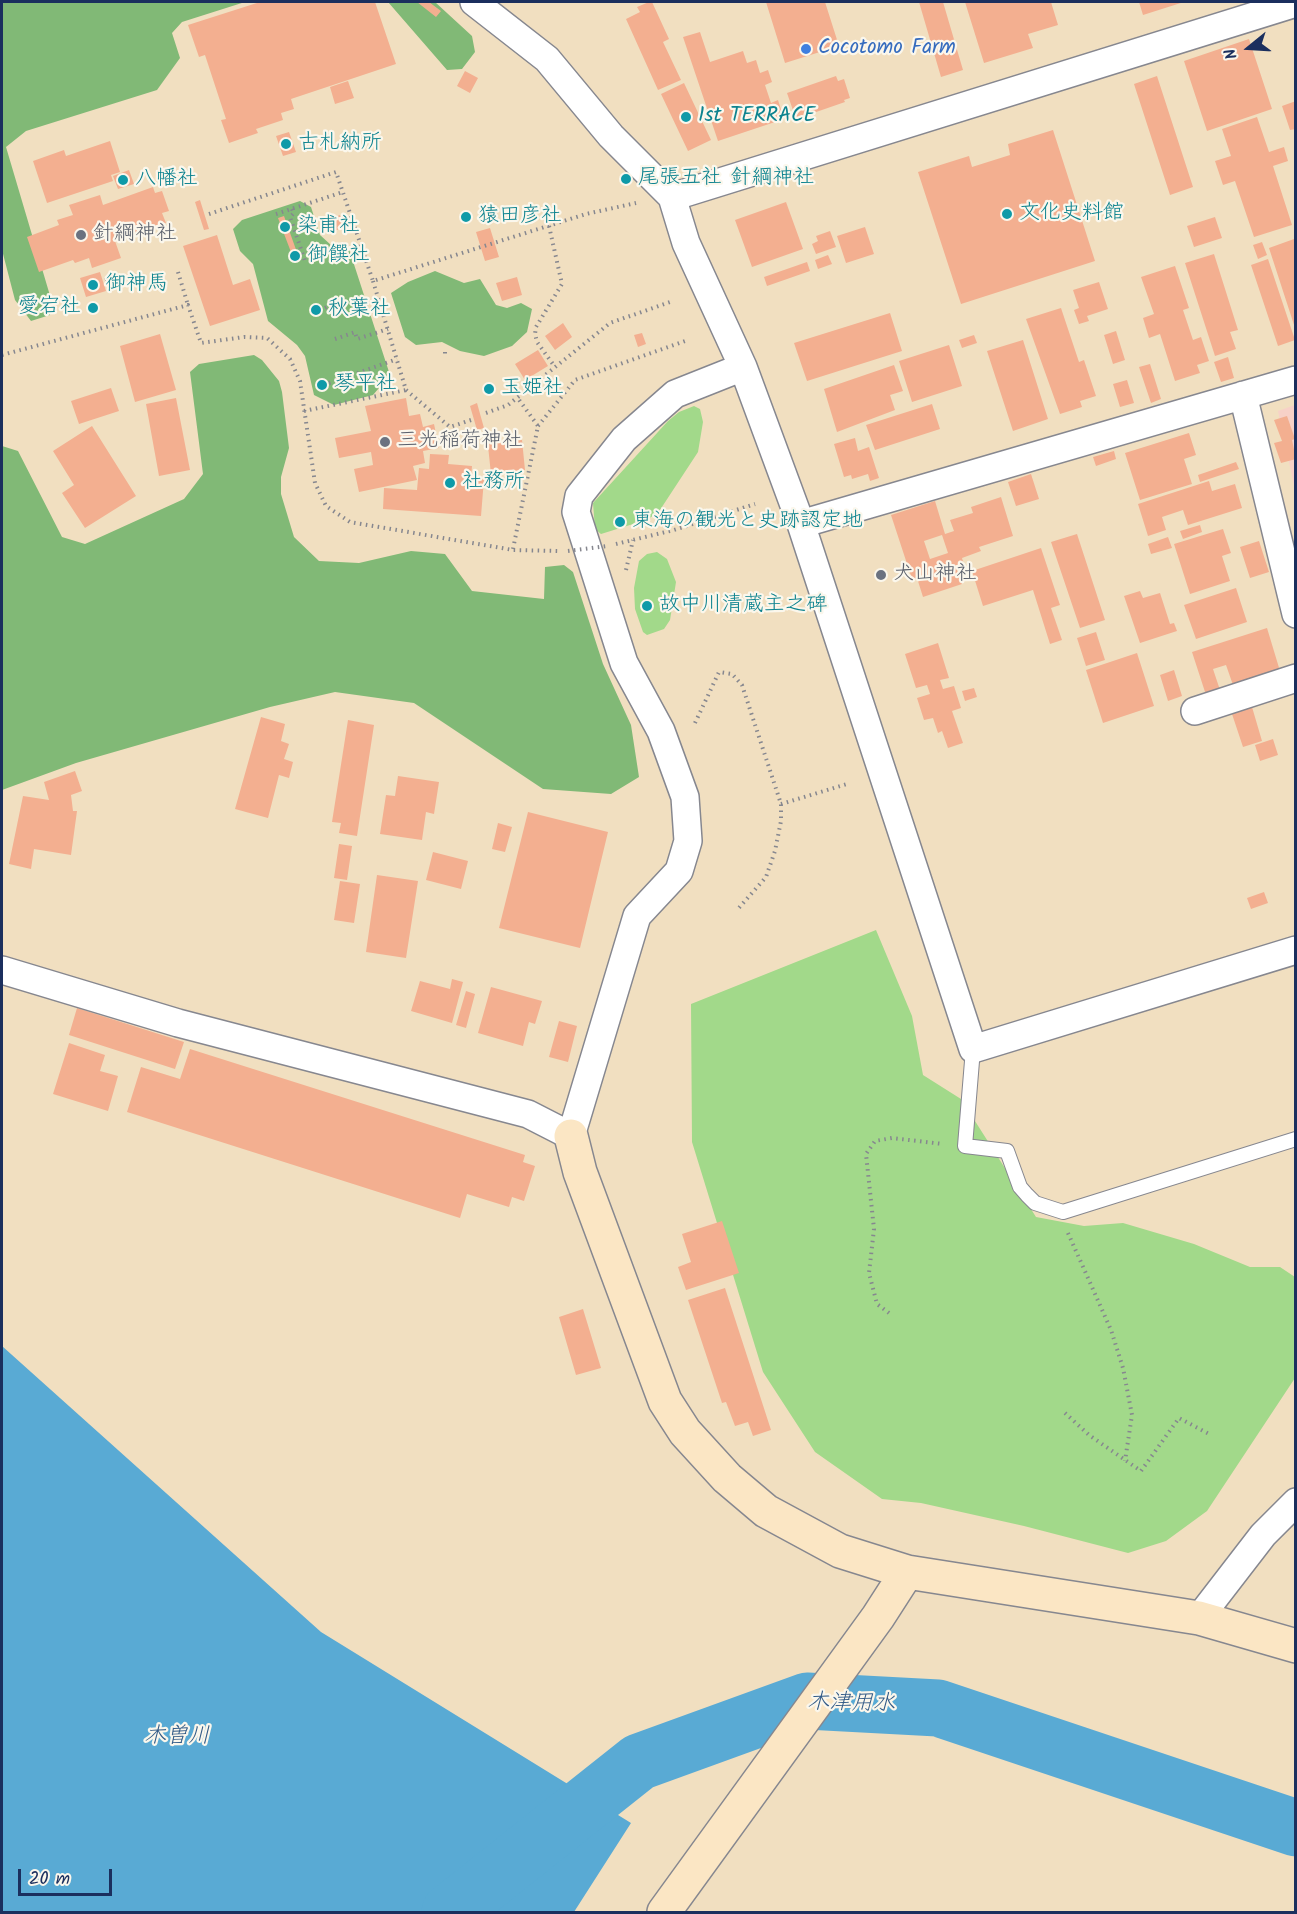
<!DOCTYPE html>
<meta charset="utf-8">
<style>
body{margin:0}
#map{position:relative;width:1297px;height:1914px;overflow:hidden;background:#f1dfc0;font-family:Kalam,sans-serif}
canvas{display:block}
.frame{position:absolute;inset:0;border:3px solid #1b2f5e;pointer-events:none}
.north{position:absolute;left:1219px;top:18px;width:60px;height:60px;-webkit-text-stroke:4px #fbf7ec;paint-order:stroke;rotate:252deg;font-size:16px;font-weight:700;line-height:24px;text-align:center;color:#1b2f5e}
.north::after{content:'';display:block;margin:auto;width:21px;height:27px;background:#1b2f5e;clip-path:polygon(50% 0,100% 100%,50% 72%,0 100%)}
.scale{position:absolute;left:18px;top:1869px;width:94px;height:27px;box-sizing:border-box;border:3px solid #1b2f5e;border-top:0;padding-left:8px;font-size:18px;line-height:21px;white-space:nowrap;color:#1b2f5e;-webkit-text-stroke:4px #fbf7ec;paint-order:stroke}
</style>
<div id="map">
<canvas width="1297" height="1914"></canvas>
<div class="frame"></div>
<div class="north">N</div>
<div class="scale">20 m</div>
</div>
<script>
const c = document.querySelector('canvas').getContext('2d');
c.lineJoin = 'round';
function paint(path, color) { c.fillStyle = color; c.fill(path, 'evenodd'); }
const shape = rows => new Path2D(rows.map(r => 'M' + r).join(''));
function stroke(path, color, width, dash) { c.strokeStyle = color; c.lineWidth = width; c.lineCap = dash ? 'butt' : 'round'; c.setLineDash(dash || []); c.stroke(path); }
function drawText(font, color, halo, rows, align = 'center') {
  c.font = font + ' Kalam,"Klee One",sans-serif'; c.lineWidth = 4.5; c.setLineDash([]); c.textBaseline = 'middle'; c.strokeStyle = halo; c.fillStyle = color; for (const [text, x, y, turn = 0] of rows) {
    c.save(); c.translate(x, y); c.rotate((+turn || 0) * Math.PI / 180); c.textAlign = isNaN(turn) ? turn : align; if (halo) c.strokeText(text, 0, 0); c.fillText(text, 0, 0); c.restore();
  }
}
paint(shape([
 [1295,405,1295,490,1278,411]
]), '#f7d1c7');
paint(shape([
 [694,406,700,409,703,422,698,452,658,513,646,520,601,534,595,529,593,503,668,421,679,412],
 [657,552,667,559,676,582,670,620,664,629,647,635,643,632,635,609,634,588,639,561,647,554],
 [876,930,912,1016,923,1075,961,1099,1036,1217,1084,1226,1123,1223,1194,1244,1250,1267,1280,1267,1295,1277,1295,1378,1207,1511,1166,1541,1128,1553,1024,1526,921,1503,882,1499,815,1452,763,1372,692,1142,691,1004]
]), '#a2d98a');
paint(shape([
 [2,2,245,2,182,22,172,33,180,58,157,90,26,131,6,147,51,299,50,315,31,321,15,300,2,250],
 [388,2,435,2,472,36,475,52,462,69,447,70],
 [300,201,311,207,320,235,331,245,349,249,390,375,373,395,334,405,314,395,305,356,297,345,268,321,253,264,240,251,233,229,242,220],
 [435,271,464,283,480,279,496,305,507,308,521,303,532,309,527,332,512,346,484,356,460,351,442,342,416,345,405,337,391,293,408,282],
 [254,355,262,360,279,381,282,392,289,448,281,477,281,494,294,537,319,561,359,563,411,551,445,554,472,591,544,599,545,567,564,565,573,572,603,664,631,725,639,777,611,794,543,789,414,703,335,692,270,707,76,763,2,790,2,446,18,451,62,537,85,544,184,499,203,474,190,372,199,364]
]), '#81b976');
paint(shape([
 [2,1346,321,1632,631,1823,574,1912,2,1912]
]), '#59aad4');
stroke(shape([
 [450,1912,639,1762,807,1701,938,1708,1296,1828]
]), '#59aad4', 57);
paint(shape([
 [260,2,375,2,396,64,291,99,294,109,281,113,283,120,256,129,258,133,229,143,221,120,226,119,205,55,199,57,188,25],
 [417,2,429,2,441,11,436,17],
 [649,2,652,2,669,39,663,42,681,80,658,90,626,19,640,12,637,7],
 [766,2,825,2,839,46,785,63],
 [919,2,943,2,963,70,941,77],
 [965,2,1051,2,1058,25,1028,34,1033,48,984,63],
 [1139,2,1184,2,1143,15],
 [700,32,710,62,743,51,747,63,756,60,760,73,768,70,772,82,765,85,771,103,778,100,784,119,718,141,683,37],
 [1249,39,1272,109,1207,131,1184,61],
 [465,71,478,78,470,93,457,86],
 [836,76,838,81,844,79,850,98,844,100,845,102,796,119,787,93],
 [1157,76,1193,187,1170,195,1134,84],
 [348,81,354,98,335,104,330,87],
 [684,83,711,140,688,151,661,94],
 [1296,101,1296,129,1290,130,1282,106],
 [1257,117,1269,152,1284,147,1288,161,1273,166,1292,225,1254,237,1235,181,1223,185,1215,161,1231,156,1222,129],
 [1053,130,1095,261,961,304,918,172,969,156,972,167,1010,155,1008,144],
 [289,132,296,152,283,156,276,136],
 [110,141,120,172,111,175,113,181,47,203,33,161,64,150,66,156],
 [129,170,134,184,118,189,113,176],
 [153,187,155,193,162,191,169,211,162,213,166,223,115,241,121,258,92,268,89,258,75,263,73,260,39,272,27,237,59,225,57,220,73,215,69,205,100,195,103,205],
 [200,200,209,229,204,230,195,202],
 [786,202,803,249,752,267,735,220],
 [340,215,345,227,329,233,325,221],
 [284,216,299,258,294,260,278,218],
 [1215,217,1222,238,1194,247,1187,226],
 [865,227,874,254,846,263,837,236],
 [490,228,499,257,485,261,476,232],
 [830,231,836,247,816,254,812,244,818,241,816,236],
 [217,235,233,285,250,279,260,310,210,326,183,246],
 [1294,239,1296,243,1295,328,1269,248],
 [1262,242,1267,255,1258,259,1253,245],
 [1214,254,1238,330,1230,332,1236,349,1215,356,1185,263],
 [828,255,832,264,818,269,815,260],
 [1268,259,1295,340,1278,346,1251,265],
 [807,262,810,271,767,286,764,277],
 [1175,266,1189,308,1183,310,1193,340,1201,337,1209,361,1197,365,1200,373,1175,381,1160,334,1149,338,1143,318,1154,314,1141,277],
 [100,272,106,291,86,297,80,278],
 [517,277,522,295,502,301,496,283],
 [1099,282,1108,309,1087,316,1089,321,1079,324,1074,310,1079,308,1073,290],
 [1061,308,1079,362,1084,360,1096,396,1080,401,1082,407,1060,414,1026,319],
 [890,313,902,351,807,381,794,343],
 [563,323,572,337,555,350,545,336],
 [1116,331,1125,360,1113,364,1104,335],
 [642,333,646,344,638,347,634,335],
 [160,334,176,390,135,402,120,346],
 [974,335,977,343,962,348,959,340],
 [1023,340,1048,419,1013,431,987,351],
 [949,345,962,386,912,402,899,361],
 [538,350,548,366,525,380,515,364],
 [1228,357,1234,378,1221,382,1214,362],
 [1150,364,1161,399,1151,403,1139,367],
 [894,365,903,391,890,395,895,410,837,432,824,389],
 [1127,380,1134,403,1120,407,1113,384],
 [111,388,119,411,79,424,71,401],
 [176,398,190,470,159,476,146,404],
 [406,398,409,416,420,414,423,427,434,424,439,448,423,451,425,463,413,466,417,480,359,492,354,469,373,465,371,452,339,458,335,438,371,431,365,406],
 [477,403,484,428,477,430,470,406],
 [932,404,940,429,875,450,866,425],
 [1287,416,1295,439,1292,440,1296,459,1281,463,1274,443,1282,441,1274,420],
 [92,426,136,496,85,528,62,493,74,485,53,451],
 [1189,433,1196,455,1184,459,1192,484,1140,500,1125,453],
 [497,435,498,442,522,440,525,470,501,472,502,483,492,484,487,436],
 [855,438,858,451,869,447,879,478,870,481,868,474,852,479,851,475,844,477,834,444],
 [1114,451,1116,459,1096,466,1093,457],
 [430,454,449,455,448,464,472,466,471,478,484,479,481,516,383,509,384,488,417,490,419,468,429,469],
 [1236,462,1239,469,1200,482,1198,475],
 [1031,474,1039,499,1016,506,1008,482],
 [1209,481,1212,491,1235,484,1242,508,1188,525,1183,510,1162,517,1166,530,1148,536,1138,504],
 [1001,497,1013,536,979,547,981,551,962,558,964,565,956,567,962,584,923,597,917,578,912,579,891,515,935,501,945,534,954,531,950,520,973,513,971,507],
 [942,535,948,553,930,559,924,541],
 [1200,525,1202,532,1183,539,1180,531],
 [1223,529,1231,553,1222,556,1230,581,1190,594,1174,544],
 [1077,534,1105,620,1080,628,1051,542],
 [1168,537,1172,548,1151,554,1148,544],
 [1259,541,1269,572,1250,578,1240,547],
 [1041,548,1060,605,1051,608,1062,640,1050,644,1033,590,983,606,972,571],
 [1236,588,1247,622,1196,639,1184,605],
 [1140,591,1143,598,1160,593,1170,624,1174,623,1177,631,1140,643,1124,596],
 [1267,628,1280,671,1233,685,1226,665,1213,669,1220,690,1206,695,1192,652],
 [1096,632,1105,660,1086,666,1077,638],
 [938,643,949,678,940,680,943,689,954,686,961,708,952,711,963,743,948,748,942,731,938,733,933,718,924,720,917,698,930,694,927,685,916,688,905,654],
 [1137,653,1154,706,1103,723,1086,670],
 [1174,670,1182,696,1168,701,1160,675],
 [974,688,977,697,965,701,962,691],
 [1252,707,1262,741,1243,747,1232,714],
 [261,717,285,724,281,741,289,744,284,759,293,762,289,778,279,775,268,818,235,809],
 [348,720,374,725,357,836,339,833,341,823,332,822],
 [1273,739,1278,755,1260,761,1255,745],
 [75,771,82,791,71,795,73,811,77,811,71,855,34,849,31,869,9,864,23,796,49,800,44,782],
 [398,776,439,782,434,814,426,812,422,840,380,834,386,795,395,796],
 [528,812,608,832,580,948,499,928],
 [498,823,512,827,505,852,492,849],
 [339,844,352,846,347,880,334,878],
 [433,852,468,861,461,889,426,880],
 [377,875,418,881,406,958,366,952],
 [340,881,360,884,354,923,334,920],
 [1264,892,1268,903,1251,909,1247,898],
 [452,979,463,982,452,1023,411,1011,420,981,450,989],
 [491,987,542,1001,535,1024,529,1022,523,1046,478,1033],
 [466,991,475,994,466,1028,456,1025],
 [77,1008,184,1042,175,1069,69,1035],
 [559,1021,577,1026,568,1062,549,1057],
 [69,1043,105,1055,100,1071,118,1076,108,1111,53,1094],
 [190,1049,525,1155,523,1162,535,1166,524,1201,512,1197,509,1207,467,1194,460,1218,127,1112,141,1067,180,1079],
 [722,1221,739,1273,686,1290,678,1267,691,1262,682,1234],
 [725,1288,771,1430,753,1436,748,1422,735,1426,726,1402,722,1403,688,1300],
 [583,1309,601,1368,576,1375,559,1317]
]), '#f3af90');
const lane = shape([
 [973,1049,965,1146,1007,1151,1020,1187,1027,1195,1035,1203,1063,1212,1296,1139]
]);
const street = shape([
 [474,2,547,59,611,136,672,197,686,243,743,367,801,524,973,1049,1296,950],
 [672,197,1296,3],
 [1243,395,1296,614],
 [801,524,1296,380],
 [1195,711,1296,678],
 [2,970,178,1023,528,1114,571,1136,637,916,679,871,688,841,685,797,661,731,624,663,576,512,579,496,624,439,675,394,743,367],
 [1199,1618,1263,1535,1296,1502]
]);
const secondary = shape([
 [571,1136,580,1172,665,1401,685,1432,727,1478,766,1511,840,1551,907,1572,1199,1618,1296,1646],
 [664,1912,878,1617,907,1572]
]);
stroke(lane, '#86878f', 16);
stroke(street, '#86878f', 30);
stroke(secondary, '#86878f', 36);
stroke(shape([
 [326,144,327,143],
 [292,209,294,213,290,217,305,261],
 [209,214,336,172,373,281,586,214,636,203],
 [276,214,343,192],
 [549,226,562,284,536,327,535,334,537,342,555,367],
 [178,272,188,305],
 [105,280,107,279],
 [373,281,406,390,450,427,471,420],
 [325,308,327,307],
 [335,339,355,332,357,339,388,329],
 [445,352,445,355],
 [2,355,188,305,201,343,244,337,267,338,290,359,300,381,315,483,326,506,350,522,513,550,558,551],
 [329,383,397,359],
 [304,411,406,390],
 [486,413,508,405,610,323,673,301],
 [538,426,575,380,688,340],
 [616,544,674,530,755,504],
 [513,549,538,426,517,397],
 [626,570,633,540],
 [695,723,719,672,732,674,742,685,781,804,781,821,775,851,766,877,737,910],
 [781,804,847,784],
 [1068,1233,1111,1330,1123,1368,1132,1415,1125,1461],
 [889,1313,877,1304,869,1273,874,1229,866,1154,875,1141,892,1138,943,1144],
 [1065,1413,1089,1435,1141,1471,1179,1418,1211,1435]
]), '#86878f', 4, [1.5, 4.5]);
stroke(lane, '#fff', 14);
stroke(street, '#fff', 27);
stroke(secondary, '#fbe6c4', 33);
stroke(shape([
 [568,551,607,546]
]), '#86878f', 4, [1.5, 4.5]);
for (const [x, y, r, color] of [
 [806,49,6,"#3f7fe0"],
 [686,117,6,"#0f9aa8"],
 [286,144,6,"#0f9aa8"],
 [626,179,6,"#0f9aa8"],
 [123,180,6,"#0f9aa8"],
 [1007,214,6,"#0f9aa8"],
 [466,217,6,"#0f9aa8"],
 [285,227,6,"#0f9aa8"],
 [81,235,6,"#6b7280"],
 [295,256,6,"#0f9aa8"],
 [93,285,6,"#0f9aa8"],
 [93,308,6,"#0f9aa8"],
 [316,310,6,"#0f9aa8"],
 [322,385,6,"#0f9aa8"],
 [489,389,6,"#0f9aa8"],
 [385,442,6,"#6b7280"],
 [450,483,6,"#0f9aa8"],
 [620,522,6,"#0f9aa8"],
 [881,575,6,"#6b7280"],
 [647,606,6,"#0f9aa8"]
]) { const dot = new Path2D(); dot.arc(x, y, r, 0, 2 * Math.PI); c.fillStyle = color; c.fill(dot); stroke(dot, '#fbf7ec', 2); }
drawText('21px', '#366cbe', '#fbf7ec', [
 ["Cocotomo Farm",818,49]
], 'left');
drawText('21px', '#0d838f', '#fbf7ec', [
 ["1st TERRACE",698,117],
 ["古札納所",298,144],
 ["尾張五社 針綱神社",638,179],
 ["八幡社",135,180],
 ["文化史料館",1019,214],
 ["猿田彦社",478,217],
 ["染甫社",297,227],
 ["御饌社",307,256],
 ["御神馬",105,285],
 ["愛宕社",81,308,"right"],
 ["秋葉社",328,310],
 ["琴平社",334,385],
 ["玉姫社",501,389],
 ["社務所",462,483],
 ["東海の観光と史跡認定地",632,522],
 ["故中川清蔵主之碑",659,606]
], 'left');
drawText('21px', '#5b616d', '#fbf7ec', [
 ["針綱神社",93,235],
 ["三光稲荷神社",397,442],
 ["犬山神社",893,575]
], 'left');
drawText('italic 22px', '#315a87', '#fbf7ec', [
 ["木津用水",851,1705,1],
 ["木曽川",177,1738]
]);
</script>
